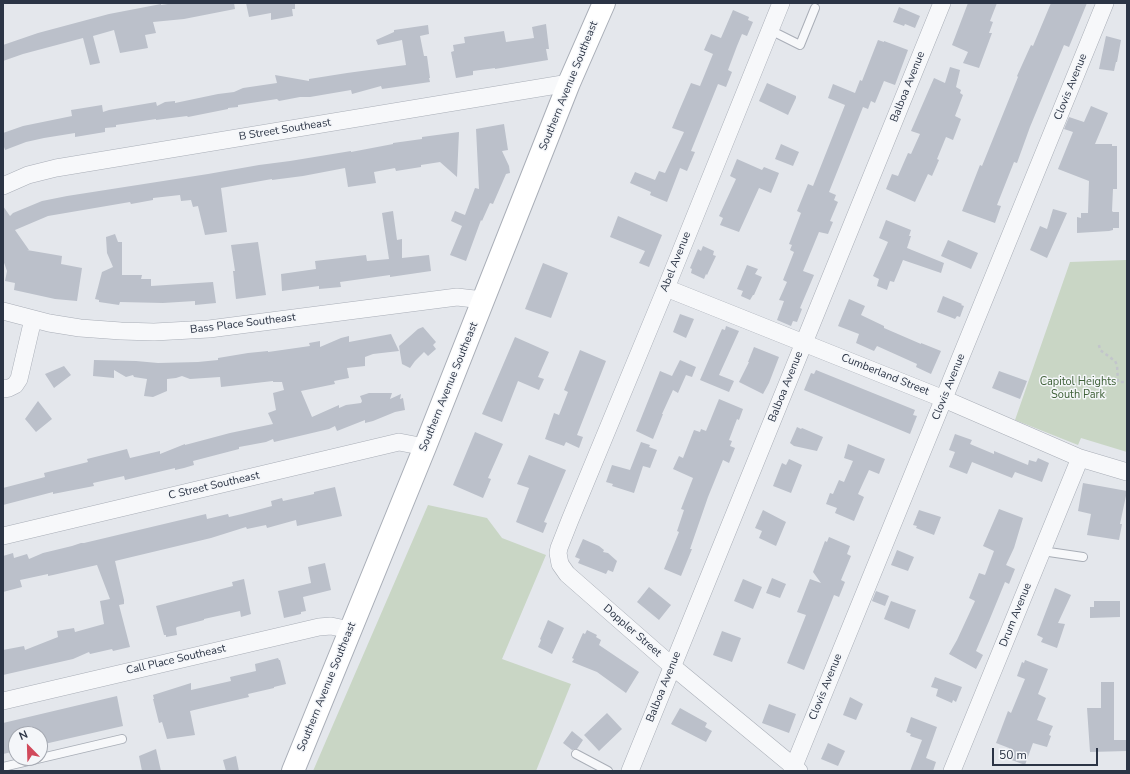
<!DOCTYPE html>
<style>
body{margin:0}
#map{position:relative;width:1130px;height:774px;overflow:hidden;background:#e4e7ec;font-family:"Nunito Sans",sans-serif}
canvas{display:block}
.frame{position:absolute;inset:0;border:4px solid #2b3445;pointer-events:none}
.north{position:absolute;left:8px;top:726px;width:40px;height:40px;box-sizing:border-box;background:#f4f6f9;border:1px solid #a4a8b1;border-radius:50%;rotate:337deg;font-size:11px;font-weight:700;line-height:16px;text-align:center;color:#2b3445}
.north::after{content:'';display:block;margin:auto;width:14px;height:18px;background:#d1495b;clip-path:polygon(50% 0,100% 100%,50% 72%,0 100%)}
.scale{position:absolute;left:992px;top:748px;width:106px;height:18px;box-sizing:border-box;border:2px solid #2b3445;border-top:0;padding-left:5px;font-size:12px;line-height:14px;white-space:nowrap;color:#2b3445;-webkit-text-stroke:3px #f4f6f9;paint-order:stroke}
</style>
<div id="map">
<canvas width="1130" height="774"></canvas>
<div class="frame"></div>
<div class="north">N</div>
<div class="scale">50 m</div>
</div>
<script>
const c = document.querySelector('canvas').getContext('2d');
c.lineJoin = 'round';
function paint(path, color) { c.fillStyle = color; c.fill(path, 'evenodd'); }
const shape = rows => new Path2D(rows.map(r => 'M' + r).join(''));
function stroke(path, color, width, dash) { c.strokeStyle = color; c.lineWidth = width; c.lineCap = dash ? 'butt' : 'round'; c.setLineDash(dash || []); c.stroke(path); }
function drawText(font, color, halo, rows, align = 'center') {
  c.font = font + ' "Nunito Sans",sans-serif'; c.lineWidth = 3; c.setLineDash([]); c.textBaseline = 'middle'; c.strokeStyle = halo; c.fillStyle = color; for (const [text, x, y, turn = 0] of rows) {
    c.save(); c.translate(x, y); c.rotate((+turn || 0) * Math.PI / 180); c.textAlign = isNaN(turn) ? turn : align; if (halo) c.strokeText(text, 0, 0); c.fillText(text, 0, 0); c.restore();
  }
}
paint(shape([
 [1126,260,1127,452,1081,438,1078,445,1015,420,1070,262],
 [428,505,487,518,502,538,546,555,502,659,571,684,536,771,313,771]
]), '#c9d6c5');
paint(shape([
 [175,3,234,3,235,9,184,19,153,22,156,33,145,35,148,48,120,53,114,30,93,36,100,63,90,65,83,38,23,54,3,61,3,45,38,33,109,14,161,4,161,5],
 [246,3,295,3,295,9,292,9,293,16,271,20,271,13,249,17],
 [968,3,997,3,990,21,993,22,989,33,992,33,979,68,963,63,968,52,952,45],
 [1051,3,1087,3,1069,47,1064,45,1030,127,1017,163,1014,162,997,205,1001,206,995,223,962,211,980,165,982,166,1018,77,1017,76,1031,45,1033,46],
 [899,7,920,16,915,28,905,24,904,26,893,22],
 [733,10,749,17,748,20,753,22,747,36,742,34,737,46,728,70,732,72,726,87,718,84,691,151,695,152,687,171,680,168,667,202,650,195,651,192,630,183,635,172,655,180,659,171,665,173,684,132,672,128,679,111,691,83,700,86,713,54,704,50,711,34,721,38],
 [546,24,549,49,546,49,548,60,495,69,495,68,473,71,473,75,456,78,451,52,454,51,453,45,465,43,464,37,504,31,506,42,534,38,532,27],
 [428,25,429,34,420,36,424,56,427,56,430,78,429,78,430,82,382,89,381,86,352,94,351,90,310,97,300,97,279,101,277,99,238,105,238,107,228,108,228,109,188,117,187,116,156,120,156,119,116,125,116,127,105,128,105,132,75,137,75,133,44,138,26,142,5,150,3,144,3,133,23,126,72,116,71,110,102,105,103,112,109,110,156,102,157,106,165,102,175,101,175,103,218,94,234,92,243,88,277,83,275,75,309,81,309,79,347,73,406,65,402,40,378,45,376,40,394,32,394,30],
 [1106,36,1121,40,1117,62,1116,62,1114,71,1099,69],
 [878,40,884,42,884,41,908,50,895,85,884,81,875,103,871,101,868,109,863,107,829,192,836,195,834,200,838,202,830,221,833,222,828,234,819,232,803,271,814,275,800,308,802,309,797,322,793,321,791,326,777,320,784,301,779,300,787,282,783,280,794,252,790,250,792,245,789,244,801,213,797,211,808,184,813,186,845,105,828,98,833,84,855,93,860,80,862,81],
 [950,67,960,70,956,87,961,90,960,93,963,95,955,116,961,119,953,140,946,137,937,159,939,160,932,176,928,174,915,202,886,189,892,174,898,176,908,153,911,154,920,134,911,131,934,78,945,83],
 [767,83,796,96,796,98,788,115,759,101],
 [1091,106,1108,113,1095,144,1112,144,1112,146,1117,146,1117,189,1113,189,1112,211,1113,212,1119,212,1119,228,1113,228,1113,230,1109,231,1077,233,1077,217,1081,218,1081,213,1088,213,1089,181,1058,169,1073,132,1064,129,1069,117,1084,122],
 [504,124,508,150,502,151,509,166,510,173,506,174,493,204,490,203,482,221,481,220,466,261,450,255,462,226,451,221,455,211,465,215,475,188,479,189,476,129],
 [459,132,457,177,440,162,421,165,421,167,396,171,395,168,374,172,376,183,348,187,345,168,303,176,272,180,272,179,221,188,227,232,205,235,198,206,193,207,191,200,181,201,180,195,153,198,153,200,131,204,130,202,48,216,15,230,29,250,27,250,62,256,61,264,82,268,77,301,55,299,14,290,15,283,5,281,7,271,3,260,3,206,10,216,13,213,42,201,67,196,208,174,259,165,290,161,351,151,351,152,393,144,393,143,422,139,422,137],
 [781,144,799,152,793,166,775,159],
 [737,159,762,170,764,167,779,173,771,193,759,188,739,232,720,225,723,218,719,216,736,179,730,176],
 [1053,209,1067,213,1047,258,1030,250,1040,226,1047,229],
 [393,211,397,240,402,239,402,258,429,255,431,271,390,277,390,275,340,282,341,287,319,289,319,286,282,291,281,274,316,269,315,261,366,255,367,261,389,259,382,213],
 [618,216,662,235,649,267,639,263,645,251,610,237],
 [886,220,911,230,909,236,911,236,907,248,944,263,941,273,903,260,894,282,890,281,887,290,877,286,879,279,873,276,888,242,879,238],
 [115,234,118,242,122,242,122,275,142,275,141,279,151,279,151,286,213,282,216,303,195,305,195,301,163,303,120,302,119,305,99,302,99,300,95,299,102,272,113,267,107,253,106,237],
 [948,240,978,253,971,269,941,256],
 [258,242,266,295,236,299,233,271,235,271,231,245],
 [703,246,714,251,713,255,716,256,707,275,706,274,704,279,691,273,692,269,690,268,698,249,701,251],
 [543,263,568,273,551,318,525,309],
 [747,265,758,269,755,274,762,277,754,295,753,295,750,300,741,296,743,291,737,289],
 [943,296,962,304,961,305,964,306,960,317,957,316,955,319,937,312],
 [849,299,865,306,861,315,884,326,884,328,921,344,921,343,941,351,931,374,916,367,917,364,877,346,874,351,856,343,859,334,838,326],
 [680,314,694,319,686,338,673,332],
 [726,326,739,331,719,375,734,381,729,392,700,380,722,329,725,330],
 [423,327,436,342,433,345,436,349,428,356,424,352,415,361,410,368,402,364,399,346,418,329],
 [391,334,399,351,373,354,365,357,365,366,347,368,349,378,334,381,335,384,301,391,312,417,339,405,339,408,346,405,361,403,362,401,360,396,369,393,392,393,390,399,401,394,400,399,403,398,405,410,395,412,373,421,365,423,365,420,337,431,335,426,329,429,274,442,273,439,266,442,239,447,239,449,193,461,194,465,184,468,175,470,175,468,125,480,124,476,93,483,94,486,53,494,53,492,3,505,3,488,45,477,44,473,88,462,87,459,127,449,130,458,160,451,160,454,185,444,185,445,230,433,273,424,268,413,276,410,273,393,284,390,282,382,273,382,273,381,221,387,220,377,190,379,182,376,176,378,167,379,167,391,153,397,144,396,147,379,134,377,133,375,126,377,114,370,114,378,93,376,94,360,136,361,158,363,198,362,218,360,218,358,248,353,268,351,268,352,310,346,309,343,320,341,320,347,341,338,349,336,349,342],
 [515,337,549,352,538,377,544,379,539,390,518,381,502,422,482,414],
 [754,347,779,357,769,383,763,394,739,382,749,362,748,362],
 [580,350,606,361,577,435,583,437,579,448,566,442,564,446,545,439,554,413,559,415,568,392,564,390],
 [680,360,696,367,692,377,686,375,678,393,673,390,662,414,663,414,653,439,636,431,660,371,672,376],
 [64,366,71,375,54,388,45,374],
 [816,370,915,410,913,415,917,416,910,434,804,390,811,373,814,374],
 [999,371,1027,381,1020,399,992,388],
 [719,399,743,409,739,420,737,419,729,440,732,441,730,446,735,448,729,463,723,460,708,497,690,549,692,549,681,576,664,569,679,532,677,531,684,510,681,509,693,478,673,469,679,456,683,458,694,430,700,432,701,429,706,431],
 [38,401,52,419,36,432,25,419],
 [797,427,801,429,802,428,823,437,817,451,794,446,790,443],
 [475,432,503,444,488,478,491,479,483,498,453,485],
 [955,434,972,440,970,444,994,454,994,451,1028,465,1029,460,1036,462,1038,458,1049,463,1042,482,1015,472,1012,478,972,462,967,474,949,467,955,452,949,450],
 [641,442,650,445,649,447,657,450,650,468,643,466,634,493,612,486,613,484,606,482,612,465,630,470],
 [848,444,885,459,879,474,869,470,858,494,864,497,854,521,835,513,837,508,826,504,830,493,833,494,839,480,844,482,853,461,844,458],
 [529,455,566,470,544,522,547,523,543,533,516,522,529,488,517,484],
 [789,459,802,465,791,493,773,486,782,463,786,465],
 [1083,483,1127,491,1120,524,1122,524,1119,540,1087,535,1091,514,1078,511],
 [335,487,342,516,297,526,296,520,267,528,266,525,247,529,246,527,211,538,115,561,124,600,124,604,119,605,130,647,113,651,112,649,90,654,89,652,73,659,3,675,3,650,24,646,25,650,58,637,57,631,74,628,75,632,104,624,100,601,110,599,97,565,53,575,48,576,48,574,20,580,22,587,3,592,3,556,13,553,14,558,27,554,29,559,43,553,72,546,81,543,84,543,206,514,207,519,228,514,229,517,242,514,272,506,271,501,282,498,283,501,314,494,314,492],
 [999,509,1023,518,1014,548,1006,565,1015,569,1009,584,1005,582,989,621,976,651,983,655,976,669,949,654,957,640,975,601,969,598,979,573,985,575,994,551,983,546],
 [763,510,786,522,776,546,759,538,762,531,755,528],
 [919,510,941,517,934,535,916,528,917,526,913,525],
 [829,537,850,546,847,554,851,556,841,580,845,582,839,597,834,595,804,670,787,663,806,615,797,612,810,579,821,583,813,572,825,541,827,542],
 [583,539,599,546,604,550,603,552,608,553,617,561,613,572,608,570,606,574,578,563,580,559,575,557],
 [897,550,914,557,908,571,891,565],
 [325,563,331,590,303,597,306,611,301,612,301,614,284,618,278,591,311,583,308,567],
 [772,578,786,584,780,598,766,593],
 [244,579,251,614,241,617,240,611,204,619,204,620,177,627,176,628,177,635,166,637,166,635,164,635,156,606,233,586,232,582],
 [743,579,762,587,753,609,734,601],
 [649,587,671,605,659,620,637,602],
 [1055,588,1071,595,1058,623,1065,624,1057,648,1041,642,1043,638,1037,635],
 [876,591,889,596,885,606,872,601],
 [891,601,916,610,909,629,884,619],
 [1094,601,1120,601,1120,617,1090,618,1090,607,1094,607],
 [548,620,564,628,552,654,538,647,541,640,540,639],
 [587,630,597,635,596,637,601,640,599,645,639,672,626,693,597,672,572,662,574,659,572,658,583,633,585,634],
 [722,631,741,638,732,662,713,655],
 [278,658,279,660,280,660,286,684,274,687,274,688,248,694,249,697,190,711,195,735,167,739,162,722,159,723,153,699,154,699,153,695,191,683,191,690,231,681,230,677,256,671,255,664],
 [1025,660,1048,669,1038,694,1046,698,1037,720,1053,726,1049,735,1051,736,1047,747,1033,743,1025,765,1009,759,1011,753,1008,752,1009,748,996,743,1008,711,1011,713,1025,679,1017,676,1022,662,1024,663],
 [935,677,962,687,956,702,953,700,952,703,936,696,938,689,931,687],
 [1101,682,1114,682,1114,740,1127,740,1127,751,1090,752,1087,708,1101,708],
 [117,696,123,726,40,745,40,734,16,734,16,751,3,754,3,723],
 [850,697,863,704,856,720,843,715],
 [769,704,796,714,789,733,762,723],
 [680,708,707,723,705,727,712,731,706,742,671,724],
 [607,713,622,729,599,751,584,735],
 [911,717,937,727,926,758,936,762,933,771,910,771,922,740,910,736,911,734,906,732],
 [572,731,583,740,577,749,572,750,563,743],
 [828,743,845,751,838,766,821,759],
 [156,749,161,771,142,771,139,756],
 [236,756,239,771,226,771,223,760]
]), '#bbc0ca');
const lane = shape([
 [770,30,800,45,815,8],
 [1042,551,1083,557],
 [576,754,608,771],
 [3,767,122,739]
]);
const street = shape([
 [781,3,666,288,570,520,559,548,558,553,560,564,567,574,672,666,799,771],
 [3,186,28,175,56,168,569,83],
 [666,288,944,399,1080,458,1127,472],
 [3,311,49,323,80,328,121,331,154,332,209,329,457,297,483,300],
 [3,389,9,388,15,385,19,379,33,319],
 [3,536,399,442,425,447],
 [3,701,319,627,331,626,350,630],
 [630,771,942,3],
 [792,771,1105,3],
 [952,771,1080,458]
]);
const secondary = shape([
 [293,771,425,447,569,83,604,3]
]);
stroke(lane, '#a9aeb7', 10);
stroke(street, '#a9aeb7', 18);
stroke(secondary, '#a9aeb7', 24);
stroke(shape([
 [1099,345,1100,350,1115,361,1117,365,1118,382,1127,382]
]), '#c2c5cb', 2.5, [3, 3]);
stroke(lane, '#f7f8fa', 8);
stroke(street, '#f7f8fa', 17);
stroke(secondary, '#fff', 22);
drawText('11px', '#2b3445', '#f4f6f9', [
 ["Southern Avenue Southeast",569,86,-68],
 ["Balboa Avenue",908,87,-68],
 ["Clovis Avenue",1071,87,-68],
 ["B Street Southeast",285,130,-9],
 ["Abel Avenue",676,262,-68],
 ["Bass Place Southeast",243,324,-7],
 ["Cumberland Street",885,375,22],
 ["Southern Avenue Southeast",449,387,-68],
 ["Balboa Avenue",786,387,-68],
 ["Clovis Avenue",949,387,-68],
 ["C Street Southeast",214,486,-13],
 ["Drum Avenue",1016,615,-68],
 ["Doppler Street",632,631,41],
 ["Call Place Southeast",176,660,-13],
 ["Southern Avenue Southeast",327,687,-68],
 ["Balboa Avenue",664,687,-68],
 ["Clovis Avenue",826,687,-68]
]);
drawText('11px', '#3f6138', '#f4f6f9', [
 ["Capitol Heights",1078,382],
 ["South Park",1078,395]
]);
</script>
